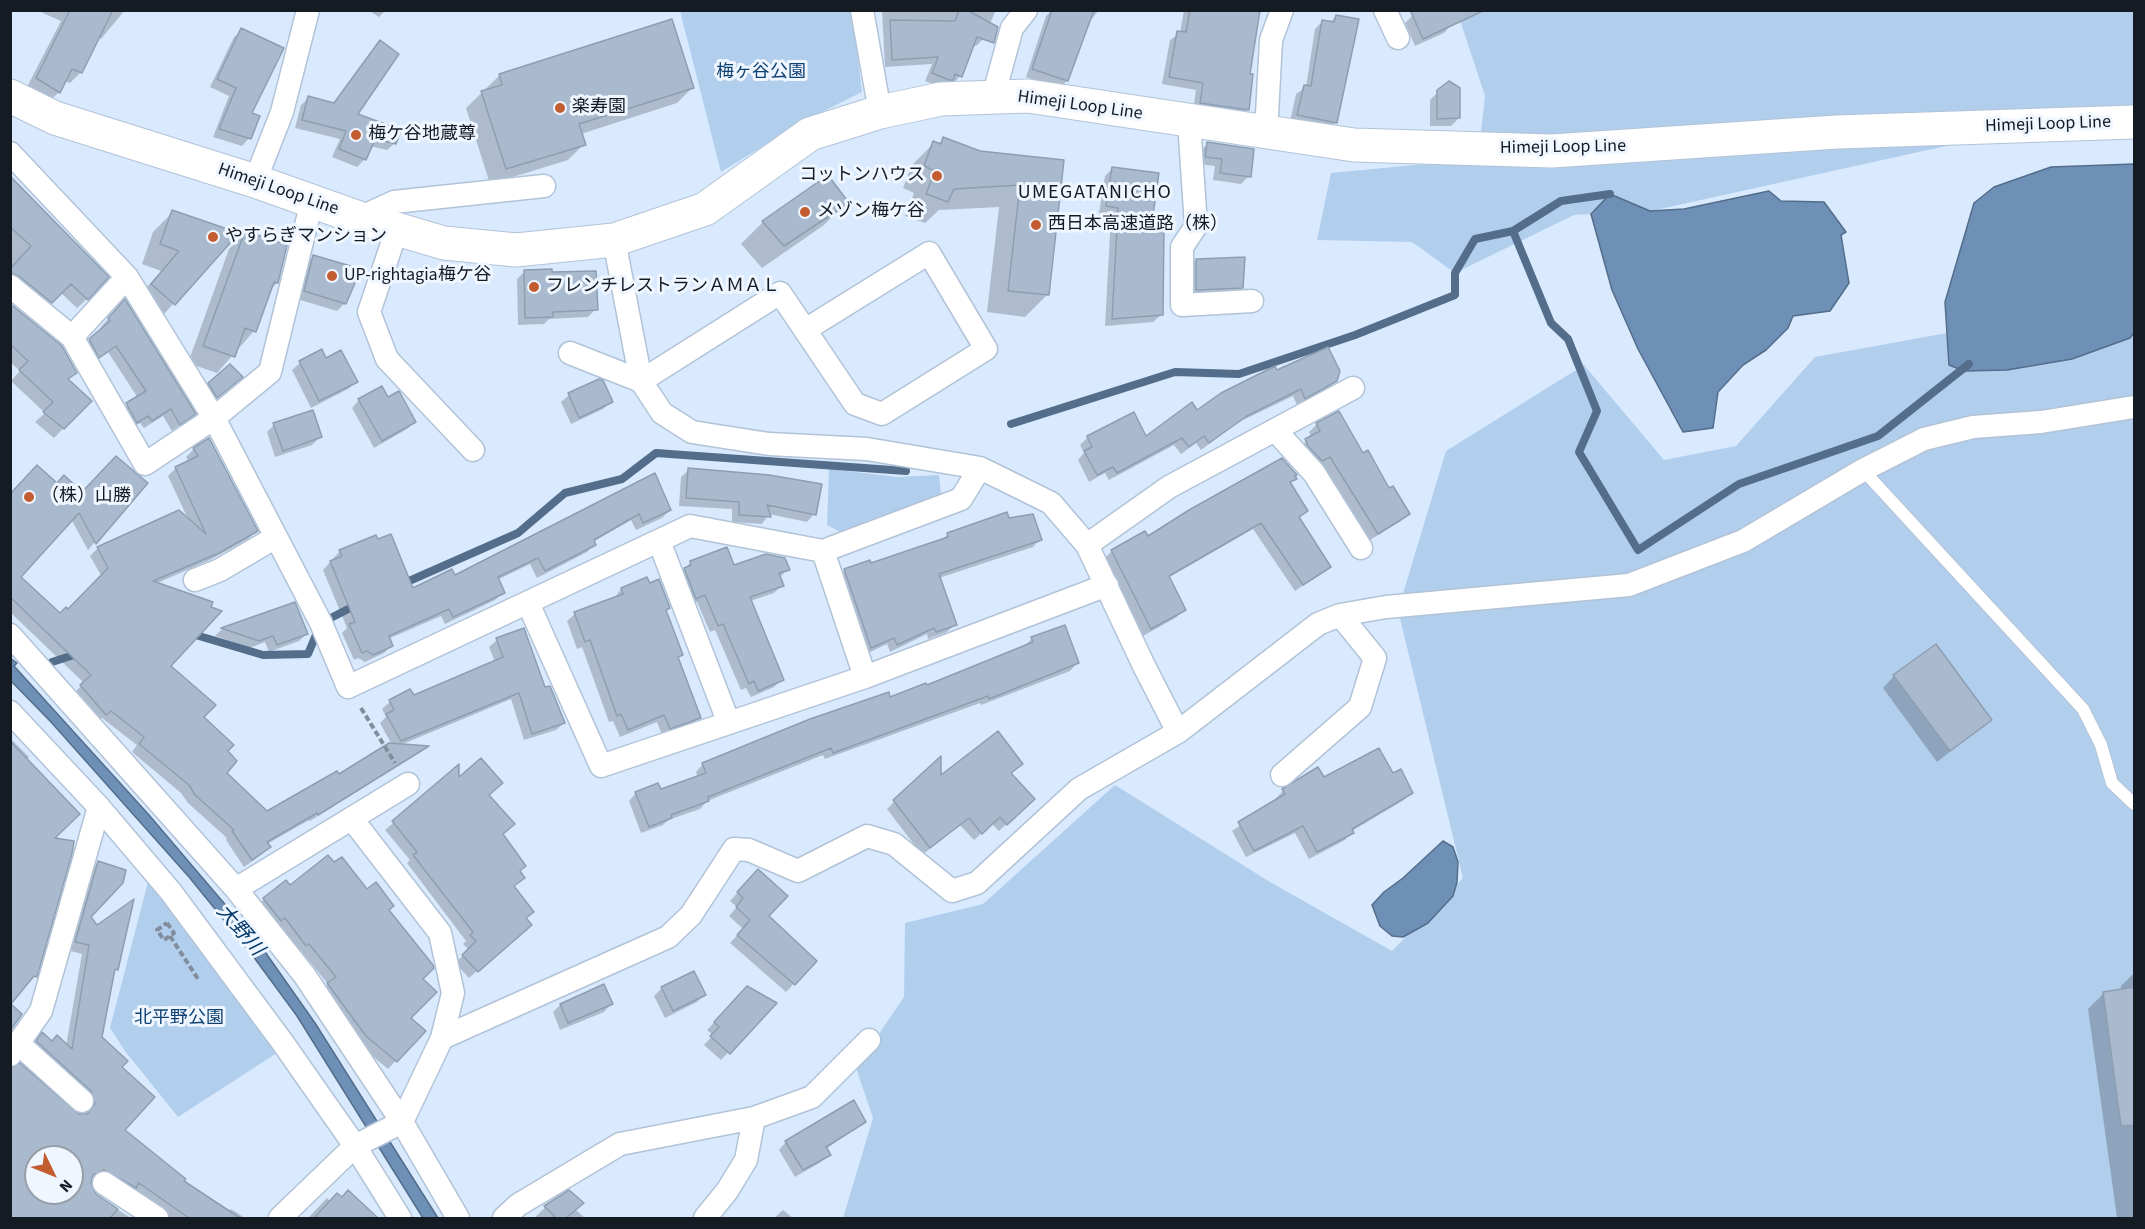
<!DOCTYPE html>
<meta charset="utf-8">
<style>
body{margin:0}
#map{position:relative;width:2145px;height:1229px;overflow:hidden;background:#d9eaff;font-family:"Source Sans 3",sans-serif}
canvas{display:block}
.frame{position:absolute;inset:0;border:12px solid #151b22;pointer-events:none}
.north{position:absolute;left:24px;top:1145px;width:60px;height:60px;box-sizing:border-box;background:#eff6ff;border:2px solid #989ea7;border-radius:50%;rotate:133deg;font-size:16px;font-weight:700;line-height:24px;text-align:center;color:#151b22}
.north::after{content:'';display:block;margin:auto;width:21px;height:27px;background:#c35c30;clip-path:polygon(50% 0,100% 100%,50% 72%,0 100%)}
</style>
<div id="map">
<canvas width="2145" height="1229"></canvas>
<div class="frame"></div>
<div class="north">N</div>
</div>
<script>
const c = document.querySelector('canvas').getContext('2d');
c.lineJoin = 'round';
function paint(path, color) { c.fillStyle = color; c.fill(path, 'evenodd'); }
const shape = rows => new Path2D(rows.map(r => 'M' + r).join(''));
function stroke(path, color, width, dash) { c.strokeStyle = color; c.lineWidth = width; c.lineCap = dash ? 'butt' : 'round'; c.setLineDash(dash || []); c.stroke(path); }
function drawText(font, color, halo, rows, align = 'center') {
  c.font = font + ' "Source Sans 3","Noto Sans JP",sans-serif'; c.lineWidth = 6; c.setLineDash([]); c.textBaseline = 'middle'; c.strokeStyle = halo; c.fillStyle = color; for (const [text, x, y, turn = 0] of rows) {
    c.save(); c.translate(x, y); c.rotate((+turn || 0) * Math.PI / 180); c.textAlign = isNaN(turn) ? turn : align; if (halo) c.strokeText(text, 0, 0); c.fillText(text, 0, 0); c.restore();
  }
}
paint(shape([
 [680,11,852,11,862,92,804,121,721,172],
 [1457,11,2134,11,2134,125,2046,124,1651,211,1574,215,1455,273,1412,242,1317,240,1331,173,1478,159,1485,96],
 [2134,315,2134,1218,843,1218,873,1118,856,1068,904,997,905,923,983,904,1115,785,1270,882,1392,951,1463,878,1398,610,1446,451,1584,365,1664,460,1736,446,1815,357,1947,333,2052,349],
 [829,469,898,477,939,475,941,495,842,533,827,525],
 [149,878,280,1051,178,1117,125,1051,110,1028]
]), '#b2ceed');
const water = shape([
 [2134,164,2134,333,2130,338,2072,359,2007,370,1964,371,1949,365,1945,302,1974,203,1994,187,2051,167,2134,164],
 [1769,191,1781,201,1824,202,1846,232,1841,235,1849,283,1830,311,1793,316,1788,328,1766,350,1743,365,1718,392,1713,428,1683,432,1638,349,1612,290,1591,214,1610,194,1650,211,1684,209,1769,191],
 [10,658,17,663,14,666,149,815,263,949,315,1023,438,1218,423,1218,297,1016,250,952,189,877,51,722,11,681,10,658],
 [1443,841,1453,847,1458,862,1457,882,1453,896,1428,923,1403,937,1392,936,1380,926,1372,905,1384,892,1403,878,1443,841]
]);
paint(water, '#6e90b7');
stroke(water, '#536d8a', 1.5);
paint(shape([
 [36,10,125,10,101,39,98,37,81,72,70,83,64,81,59,92,48,103,26,89,61,21],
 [368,10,386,10,379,17],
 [882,10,996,10,983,39,976,46,973,45,960,76,953,84,949,82,941,87,925,81,932,64,885,67],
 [1052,10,1088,22,1067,81,1059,88,1026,77,1046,16],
 [1072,10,1099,10,1091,20],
 [1184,10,1261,10,1248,75,1247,110,1240,117,1193,110,1196,90,1162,84,1170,40,1180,33],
 [1409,10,1445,10,1451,25,1444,33,1415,46,1405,23,1412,16],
 [1336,16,1358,21,1335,123,1328,130,1290,122,1296,94,1306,87,1315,29,1323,21,1330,23],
 [242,30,250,114,249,138,242,146,213,137,229,96,210,87,234,37],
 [380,42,356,115,395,143,387,150,370,146,365,159,357,167,332,157,340,139,295,128,301,105,309,98,333,104],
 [500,75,692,88,677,103,581,134,584,144,568,160,490,184,466,108],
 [1438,92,1459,118,1451,126,1430,126,1430,100],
 [943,139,980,153,1062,162,1047,295,1025,317,987,312,999,207,939,210,925,223,905,216,914,193,903,188,912,165,934,143,938,144],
 [1208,144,1249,176,1241,184,1213,180,1215,166,1198,164,1200,151],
 [1113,168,1150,224,1161,315,1153,322,1105,326,1111,215,1099,213,1105,176],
 [827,177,847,202,824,225,762,268,741,244,763,222],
 [10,178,87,299,77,308,60,292,42,312,10,288],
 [173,212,236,234,155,324,132,304,161,271,142,264,153,232],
 [246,233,277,283,270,290,254,331,217,373,188,363,229,249],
 [313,256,359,270,345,303,337,311,297,299,306,264],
 [1196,260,1242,287,1234,295,1188,297,1188,268],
 [524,272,596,309,588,317,549,319,544,324,518,325,517,279],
 [10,306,60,347,75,373,67,381,90,401,54,438,35,422,45,413,11,381,20,371,10,362],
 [117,309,194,414,172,431,163,416,144,428,140,423,129,430,119,412,138,398,108,352,91,364,82,348,103,329,101,327],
 [321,352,325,360,356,382,348,389,311,408,292,370,300,363],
 [1276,372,1336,380,1328,388,1297,405,1293,396,1237,423,1201,450,1196,443,1181,454,1174,445,1109,480,1105,473,1089,482,1078,460,1084,453,1080,445,1087,438,1133,414,1146,438],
 [599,381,611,402,603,409,571,424,561,402,569,395],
 [209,384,234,384,209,404,202,392],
 [387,399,414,422,407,429,374,448,352,408,359,400],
 [1317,424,1362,455,1408,514,1401,521,1370,540,1322,464,1313,468,1299,448,1311,437,1309,432],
 [274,425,320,437,312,445,275,457,267,432],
 [194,449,256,531,248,539,210,560,155,584,169,666,226,751,224,773,267,813,392,745,380,723,386,717,382,709,390,702,413,697,495,662,489,647,497,640,544,689,564,723,556,730,524,740,511,699,398,746,426,748,310,821,309,820,267,844,269,847,261,855,244,867,226,840,227,838,188,803,181,793,132,752,137,745,102,718,97,722,74,693,84,683,10,612,10,495,57,485,82,494,146,483,88,550,71,519,18,577,60,615,68,611,102,577,90,556,98,548,189,521,168,476,176,468,189,462,186,457],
 [689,470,814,514,807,522,769,514,762,524,732,522,732,509,679,506,681,477],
 [654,475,670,510,662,518,636,530,631,520,593,542,594,544,587,552,537,578,530,564,497,580,503,592,495,600,445,624,441,616,388,639,391,646,384,653,365,662,358,658,354,660,342,633,347,628,323,570,340,551,412,590,454,577],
 [1295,479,1289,484,1306,511,1299,519,1329,567,1295,591,1253,529,1168,578,1184,609,1177,617,1143,636,1104,559,1112,551],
 [1006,514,1008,519,1040,539,1033,547,939,578,955,624,947,632,928,639,927,634,890,652,887,644,864,655,837,578,845,570,870,565,941,541,947,535],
 [691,562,788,569,780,577,782,585,774,593,750,601,782,679,774,687,751,697,746,688,741,690,715,630,710,632,697,602,688,605,677,577],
 [621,589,669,608,665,612,681,655,677,659,699,718,691,725,662,735,657,722,620,737,613,721,609,722,582,647,577,649,567,621,575,614,614,599],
 [294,604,306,634,299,641,269,652,265,642,250,648,215,636,222,629],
 [1032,639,1077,663,1070,671,981,705,980,703,825,759,823,755,707,801,700,809,668,820,663,825,641,833,629,801,636,793,660,791,698,777,696,772,703,764,926,687,1024,646],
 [1894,676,1990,720,1937,762,1883,688],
 [10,738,29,757,26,760,52,839,70,854,35,976,10,1002],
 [458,768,457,780,488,796,502,835,523,878,513,887,525,919,522,932,469,978,455,963,469,950,463,944,466,941,407,863,410,860,385,830],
 [1009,774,1025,807,999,831,992,824,974,840,960,825,922,855,887,809,894,802,940,778],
 [1392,775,1411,792,1404,800,1352,831,1345,840,1309,859,1295,833,1246,857,1232,831,1277,800,1276,798,1283,791,1323,779],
 [98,863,89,917,117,969,113,973,101,1038,120,1067,123,1130,182,1182,228,1212,231,1209,245,1218,158,1218,102,1180,91,1179,89,1181,95,1195,131,1218,10,1218,10,1069,73,1113,86,1116,87,1113,83,1100,34,1043,43,1034,52,1043,66,1046,82,954,67,950,89,872],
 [36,1157,72,1157,72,1193,36,1193],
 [750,879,767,917,815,961,786,992,730,943,743,929,729,916,737,907,730,901],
 [290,887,367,891,387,910,421,979,409,1018,424,1031,388,1069,358,1044,320,991,328,984,301,951,298,953,257,907,264,899],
 [2134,973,2134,1218,2117,1218,2088,1009,2104,993,2121,991,2121,986],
 [662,988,704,995,697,1002,665,1018,654,996],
 [739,996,775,1003,721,1060,704,1045,713,1035,707,1030],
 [611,1004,604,1012,560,1030,553,1012,560,1005],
 [864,1122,826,1149,829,1155,821,1162,795,1177,779,1150,786,1142],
 [327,1198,331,1202,366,1210,358,1218,308,1218],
 [548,1205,576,1210,585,1218,534,1218],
 [783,1210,793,1218,774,1218]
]), '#0003');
stroke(shape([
 [1513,231,1551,323,1568,339,1597,411,1579,452,1638,550,1739,484,1878,436,1969,364],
 [1011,424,1175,372,1239,374,1355,335,1455,295,1455,273,1475,239,1513,231,1561,201,1610,194],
 [400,585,518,533,565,493,622,479,656,453,906,471],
 [189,633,263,655,308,654,321,623,358,604],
 [52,662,80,653]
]), '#536d8a', 8);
const building = shape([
 [70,10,113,10,82,73,72,69,60,93,36,78,70,10],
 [959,10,967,10,998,27,994,43,977,37,962,77,955,74,953,80,949,80,932,73,938,57,892,60,890,20,955,21,959,10],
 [1052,10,1094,10,1068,81,1032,69,1052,10],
 [1190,10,1260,10,1250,74,1253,74,1249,110,1200,103,1203,83,1169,77,1177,31,1186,32,1190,10],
 [1410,10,1485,10,1423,39,1410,10],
 [1336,15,1359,19,1337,123,1297,115,1304,85,1311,86,1322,20,1334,22,1336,15],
 [672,19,694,88,579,124,586,145,506,169,481,91,502,85,499,74,672,19],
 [241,28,284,48,252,113,260,116,251,139,219,129,236,88,217,79,241,28],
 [380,40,399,54,358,114,401,130,396,144,368,137,375,140,366,160,339,149,346,131,302,120,308,96,334,103,380,40],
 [1449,81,1460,88,1460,118,1437,119,1437,90,1449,81],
 [943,137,980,151,1064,160,1049,295,1008,291,1020,185,954,189,948,202,926,194,935,171,924,166,933,141,941,144,943,137],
 [1207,142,1254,149,1251,177,1220,173,1222,159,1205,157,1207,142],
 [1112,167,1159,173,1152,222,1164,223,1163,315,1112,319,1118,208,1106,206,1112,167],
 [828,175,849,203,784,246,762,221,828,175],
 [10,176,109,277,88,300,71,284,52,303,19,276,10,273,10,269,31,246,10,227,10,176],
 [172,210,239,233,175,305,151,284,179,251,160,244,172,210],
 [245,231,287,245,278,283,274,282,256,332,245,328,235,357,203,346,245,231],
 [313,255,361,269,346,304,304,291,313,255],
 [1245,257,1243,288,1196,290,1196,259,1245,257],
 [552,269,552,272,596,271,598,310,553,312,553,317,525,318,524,270,552,269],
 [125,299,196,414,180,425,171,409,152,421,148,416,137,423,126,403,146,391,116,346,99,358,89,339,110,321,108,318,125,299],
 [13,306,62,346,77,373,68,379,92,401,64,429,43,412,53,402,19,370,28,361,10,344,10,308,13,306],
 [1328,347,1340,371,1337,381,1305,399,1301,389,1247,416,1209,443,1204,436,1189,447,1182,438,1117,473,1113,467,1097,475,1084,451,1092,447,1087,436,1134,412,1146,436,1192,402,1197,410,1221,393,1275,366,1277,370,1328,347],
 [322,349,326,358,341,350,358,382,319,401,299,361,322,349],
 [230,364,243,377,217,398,208,383,230,364],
 [599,379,603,380,613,402,579,418,568,393,599,379],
 [382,386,388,397,399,391,416,422,382,441,358,399,382,386],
 [313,410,322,437,283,451,273,423,313,410],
 [1339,411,1363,453,1368,450,1389,488,1393,486,1410,514,1378,534,1330,457,1322,461,1308,446,1305,439,1320,431,1316,423,1339,411],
 [209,438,258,531,219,553,153,581,213,602,211,607,222,611,171,666,216,705,204,717,234,745,228,751,237,761,227,773,267,811,337,771,339,774,389,743,429,746,318,815,317,813,267,842,271,847,252,860,232,831,234,830,195,795,189,785,139,744,144,737,111,711,106,715,80,685,91,675,10,597,10,494,37,465,57,483,64,475,82,492,116,456,148,483,96,544,79,513,21,577,60,613,66,607,68,609,108,568,97,547,179,510,206,534,175,467,198,456,193,448,209,438],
 [1282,458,1297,475,1295,476,1297,479,1290,482,1308,511,1299,517,1331,567,1303,585,1261,523,1169,576,1186,610,1151,629,1111,550,1145,531,1148,536,1189,510,1282,458],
 [688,468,769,475,822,484,816,515,767,505,771,517,739,515,739,502,686,498,688,468],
 [655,473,671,510,643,523,639,514,594,540,596,545,545,571,538,558,498,577,505,593,453,617,449,609,389,636,393,646,373,655,367,651,362,653,349,624,355,622,330,561,342,556,339,550,376,535,378,539,391,534,413,588,452,569,455,575,655,473],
 [1007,512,1009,518,1033,514,1042,540,939,574,957,625,936,632,934,628,897,645,894,638,871,648,844,569,870,560,871,563,948,537,947,533,1007,512],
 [727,547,734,565,766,554,785,558,790,570,779,573,784,586,750,597,784,680,758,691,754,681,749,684,723,624,718,626,705,595,696,599,684,568,691,565,690,561,727,547],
 [647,577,650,583,659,579,670,608,666,610,683,655,678,657,701,718,670,729,664,715,628,730,621,714,617,716,590,640,585,642,574,612,623,594,621,588,647,577],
 [295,602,308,634,277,645,273,636,259,641,221,628,295,602],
 [1065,625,1079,663,989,699,988,696,833,753,831,748,708,797,709,801,671,815,672,818,649,827,635,792,658,783,661,789,706,773,702,763,810,719,889,692,890,697,926,683,927,685,1033,642,1031,637,1065,625],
 [524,628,545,687,550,686,565,723,532,734,519,693,401,741,386,714,394,710,389,700,410,689,414,695,503,657,496,638,524,628],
 [1936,644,1992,720,1950,751,1893,675,1936,644],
 [998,731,1023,764,1011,773,1035,799,1007,825,1000,817,982,834,969,818,930,848,893,800,941,756,941,775,998,731],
 [10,741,80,814,55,838,74,841,72,854,37,977,34,976,11,1004,22,1014,10,1031,10,741],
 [1379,748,1393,773,1401,769,1413,793,1352,829,1354,833,1317,852,1303,826,1254,851,1238,822,1285,794,1282,789,1318,767,1324,777,1379,748],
 [481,758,503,783,489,795,515,824,503,834,526,866,520,871,525,878,514,886,534,912,526,918,532,925,478,972,462,955,476,941,470,935,473,932,413,855,417,852,392,821,459,764,459,777,481,758],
 [328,855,334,862,342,857,367,889,376,882,394,906,389,910,433,965,434,968,423,979,437,992,411,1018,426,1031,397,1062,366,1036,327,983,336,977,309,944,306,946,285,918,281,921,263,898,286,880,290,885,328,855],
 [98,861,126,870,123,883,91,917,97,925,134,899,118,970,115,969,102,1037,128,1061,122,1067,155,1097,125,1130,186,1179,184,1181,240,1218,189,1218,139,1183,136,1188,104,1170,93,1175,91,1183,96,1194,118,1209,110,1218,10,1218,10,1068,20,1063,79,1114,87,1114,95,1104,91,1091,36,1041,42,1032,52,1041,57,1035,72,1049,89,945,75,942,98,861],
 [36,1157,72,1157,72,1193,36,1193,36,1157],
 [758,869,788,896,769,916,817,961,795,985,737,935,750,920,736,907,743,898,737,892,758,869],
 [694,971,706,995,673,1011,661,987,694,971],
 [604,984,613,1004,568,1023,560,1004,604,984],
 [747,986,777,1003,730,1054,710,1036,719,1027,714,1022,747,986],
 [2134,987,2134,1125,2121,1126,2103,992,2134,987],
 [854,1100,866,1122,826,1147,831,1155,803,1170,785,1141,854,1100],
 [348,1190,378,1218,314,1218,337,1193,342,1197,348,1190],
 [569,1190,584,1203,566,1218,556,1218,544,1206,569,1190]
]);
paint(building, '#aabace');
stroke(building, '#8e9eb1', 1.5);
const lane = shape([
 [1863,470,2083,709,2101,745,2112,783,2134,804]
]);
const street = shape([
 [862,10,880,112],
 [1385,10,1398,38],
 [993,97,1012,28,1026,10],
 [1189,122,1196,226,1182,247,1182,305,1252,301],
 [1266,133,1271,40,1282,10],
 [10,153,127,277,214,418,321,623,348,687,690,526,823,551,961,499,980,468],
 [255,181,282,112,308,10],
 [359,218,394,202,544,186],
 [397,229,369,312,387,359,473,450],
 [614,240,641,381,662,413,692,432,769,444,867,449,980,468,1051,503,1087,545,1144,666,1178,732],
 [10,286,72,337,145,464,214,418,270,372,312,201],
 [72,337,127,277],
 [570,353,641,381,780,293,855,404,882,414,986,349,929,253,805,330],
 [1275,430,1314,473,1361,548],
 [659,541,728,721],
 [1087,545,1169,487,1353,388],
 [823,551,865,677],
 [195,580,220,570,276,537],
 [528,603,601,766,865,677,1107,585],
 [10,635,236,889,305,976,402,1122,458,1218],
 [10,712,99,807,171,892,283,1043,355,1146,400,1218],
 [1282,775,1360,707,1375,658,1340,615],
 [352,819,440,933,453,993,442,1038],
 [236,889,408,784],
 [20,1045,82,1101],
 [10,1055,41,1011,99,807],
 [104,1183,157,1218],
 [280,1218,355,1146,402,1122,442,1038,668,937,691,915,734,849,749,850,798,871,867,836,894,844,952,891,977,883,1079,789,1178,732,1318,624,1340,615,1386,607,1629,585,1743,541,1863,470,1924,439,1973,427,2041,422,2134,407],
 [504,1218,518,1205,620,1144,754,1118,812,1097,869,1040],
 [705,1218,727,1191,746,1160,754,1118]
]);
const secondary = shape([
 [10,96,55,118,255,181,359,218,444,243,516,250,614,240,705,209,810,134,880,112,941,99,1028,96,1354,145,1552,151,1837,132,2134,122]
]);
stroke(lane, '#b2c3d7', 14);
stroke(street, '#b2c3d7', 25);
stroke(secondary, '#b2c3d7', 35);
stroke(shape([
 [361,708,395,763],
 [167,923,174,933,164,940,157,930,167,923],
 [170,936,198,979]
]), '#818d9c', 4, [6, 3]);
stroke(lane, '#fff', 12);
stroke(street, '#fff', 22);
stroke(secondary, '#fff', 33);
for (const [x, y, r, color] of [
 [560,108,6,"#c35c30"],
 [356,135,6,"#c35c30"],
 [937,176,6,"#c35c30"],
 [805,212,6,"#c35c30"],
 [1036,225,6,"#c35c30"],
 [213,237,6,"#c35c30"],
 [332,276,6,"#c35c30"],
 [534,287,6,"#c35c30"],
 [29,497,6,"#c35c30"]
]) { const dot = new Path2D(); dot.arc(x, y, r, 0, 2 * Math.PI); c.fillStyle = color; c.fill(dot); stroke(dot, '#eff6ff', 2); }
drawText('18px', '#0e4172', '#eff6ff', [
 ["梅ヶ谷公園",761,73],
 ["北平野公園",179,1019]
]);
drawText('18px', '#151b22', '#eff6ff', [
 ["Himeji Loop Line",1080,106,8],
 ["Himeji Loop Line",2048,125,-2],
 ["Himeji Loop Line",1563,148,-1],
 ["Himeji Loop Line",278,190,19]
]);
drawText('18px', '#151b22', '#eff6ff', [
 ["楽寿園",572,108],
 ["梅ケ谷地蔵尊",368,135],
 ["コットンハウス",925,176,"right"],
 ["メゾン梅ケ谷",817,212],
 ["西日本高速道路（株）",1048,225],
 ["やすらぎマンション",225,237],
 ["UP-rightagia梅ケ谷",344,276],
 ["フレンチレストランＡＭＡＬ",546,287],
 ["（株）山勝",41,497]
], 'left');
c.letterSpacing = '1.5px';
drawText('20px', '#151b22', '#eff6ff', [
 ["UMEGATANICHO",1095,194]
]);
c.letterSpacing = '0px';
drawText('italic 20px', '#053a6b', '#eff6ff', [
 ["大野川",239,931,49]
]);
</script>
